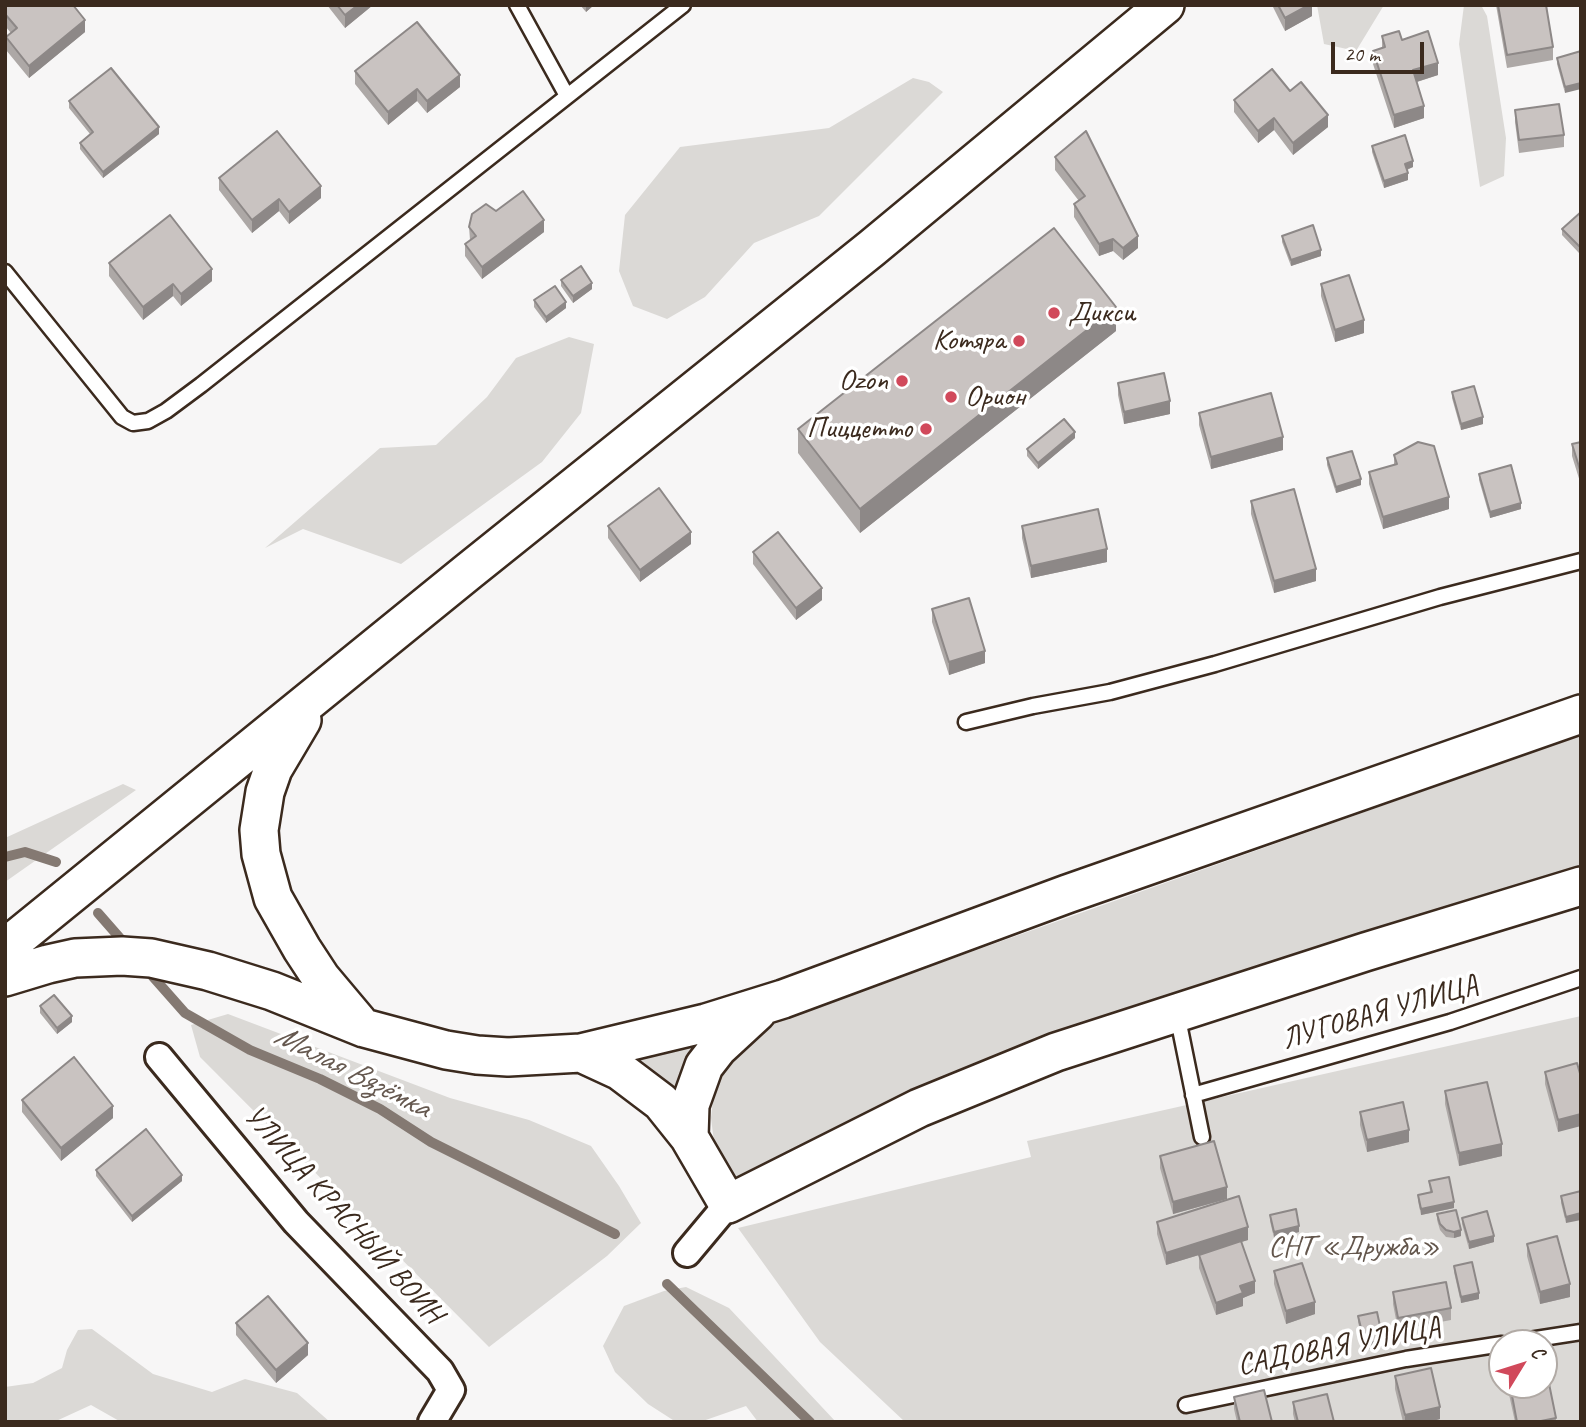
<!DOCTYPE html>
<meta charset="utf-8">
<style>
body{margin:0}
#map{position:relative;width:1586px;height:1427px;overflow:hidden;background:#f7f6f6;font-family:Caveat,sans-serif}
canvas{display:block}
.frame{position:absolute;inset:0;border:7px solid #3b2a1e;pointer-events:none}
.north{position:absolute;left:1488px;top:1329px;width:70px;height:70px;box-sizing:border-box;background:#fff;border:2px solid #b1aaa5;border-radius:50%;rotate:52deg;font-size:19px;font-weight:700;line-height:28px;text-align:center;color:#3b2a1e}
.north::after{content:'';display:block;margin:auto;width:24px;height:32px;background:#d1495b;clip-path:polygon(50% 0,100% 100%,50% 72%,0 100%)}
.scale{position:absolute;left:1331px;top:42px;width:93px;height:32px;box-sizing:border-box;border:4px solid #3b2a1e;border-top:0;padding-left:9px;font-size:21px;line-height:24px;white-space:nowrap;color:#3b2a1e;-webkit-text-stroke:5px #fff;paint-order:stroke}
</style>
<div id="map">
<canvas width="1586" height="1427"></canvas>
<div class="frame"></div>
<div class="north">С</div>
<div class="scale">20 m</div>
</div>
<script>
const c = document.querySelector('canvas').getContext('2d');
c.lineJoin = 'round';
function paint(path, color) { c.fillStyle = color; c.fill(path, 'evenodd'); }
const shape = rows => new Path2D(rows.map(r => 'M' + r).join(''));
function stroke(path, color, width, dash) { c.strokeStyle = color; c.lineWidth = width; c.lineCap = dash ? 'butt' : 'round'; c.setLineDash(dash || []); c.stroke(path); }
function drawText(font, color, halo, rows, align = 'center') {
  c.font = font + ' Caveat,sans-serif'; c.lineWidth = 7; c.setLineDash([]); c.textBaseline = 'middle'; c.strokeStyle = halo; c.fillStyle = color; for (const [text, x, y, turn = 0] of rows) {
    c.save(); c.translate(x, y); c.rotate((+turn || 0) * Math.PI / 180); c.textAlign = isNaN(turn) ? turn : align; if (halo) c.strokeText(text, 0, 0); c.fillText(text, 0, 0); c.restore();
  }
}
paint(shape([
 [1317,5,1384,5,1356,51,1324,44],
 [1464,5,1481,5,1487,16,1506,138,1504,176,1480,187,1459,44],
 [913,78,929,82,943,92,819,216,754,243,705,297,667,319,633,306,619,271,625,215,680,147,829,128],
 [569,337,594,344,581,413,542,462,401,564,303,529,265,548,380,448,436,445,487,397,516,358],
 [1581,735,1581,878,1169,1006,736,1194,718,1157,714,1142,711,1118,714,1089,725,1067,763,1028,774,1022],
 [123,784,136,790,5,882,5,838],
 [228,1014,450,1098,529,1120,591,1146,619,1186,641,1223,607,1256,489,1347,200,1057,191,1025],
 [1581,1016,1581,1422,905,1422,820,1342,738,1228,1031,1157,1027,1141],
 [1502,1343,1544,1343,1544,1385,1502,1385],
 [732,1023,683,1100,616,1060],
 [686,1287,729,1308,836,1422,758,1422,746,1406,700,1422,676,1422,648,1404,615,1372,603,1346,624,1306,664,1291],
 [92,1329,153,1374,212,1392,245,1379,297,1393,330,1422,121,1422,91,1405,54,1422,5,1422,5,1387,33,1383,62,1368,67,1350,78,1330]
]), '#dbd9d6');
stroke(shape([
 [5,857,25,852,56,862],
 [98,913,126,945],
 [147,970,185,1013,250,1050,320,1079,380,1109,431,1142,615,1234],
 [667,1284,810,1422]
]), '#847972', 10);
const lane = shape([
 [517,5,567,96],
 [5,272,122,417,133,423,148,421,166,411,201,385,683,5],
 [966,722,1033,706,1110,692,1215,664,1440,597,1581,561],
 [1177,1014,1202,1137],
 [1193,1095,1450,1022,1581,978],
 [1510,1343,1581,1332],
 [1186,1405,1406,1359,1502,1344]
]);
const street = shape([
 [159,1057,296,1222,440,1371,451,1390,432,1422],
 [687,1253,728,1204]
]);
const secondary = shape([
 [302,720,273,769,265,792,259,830,261,854,273,898,302,949,321,978,358,1022],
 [5,948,469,571,872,248,1165,5],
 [5,977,48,964,75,958,122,956,151,958,208,971,272,991,364,1028,446,1050,477,1055,508,1057,581,1053,706,1023,783,999,1067,894,1581,714],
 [581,1053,620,1071,661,1102,689,1137,728,1204,919,1108,1056,1052,1365,952,1581,886],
 [689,1137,690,1105,704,1066,718,1048,757,1012]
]);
stroke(lane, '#3b2a1e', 19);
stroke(street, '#3b2a1e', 32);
stroke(secondary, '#3b2a1e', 42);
stroke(lane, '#fff', 14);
stroke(street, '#fff', 26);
stroke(secondary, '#fff', 37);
paint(shape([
 [5,5,85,32,29,78,6,50,6,37,11,33,5,26],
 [327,5,373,5,345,28],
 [580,5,594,5,586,12],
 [1272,5,1312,5,1312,16,1285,31],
 [1496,5,1546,5,1553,47,1553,60,1507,68],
 [1382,36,1402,40,1438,75,1417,82,1424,118,1394,128,1373,64,1373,51,1382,48],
 [1581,51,1565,93,1557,64,1557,58],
 [355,71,460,87,427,113,417,101,388,125,355,84],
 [1290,91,1328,127,1293,155,1274,130,1258,143,1234,112,1234,100],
 [69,101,159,134,103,178,80,149,80,143,90,134,69,108],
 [1515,110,1564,135,1564,147,1519,153,1515,122],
 [1372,146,1413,167,1407,170,1408,180,1384,188,1372,152],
 [1055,157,1138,248,1123,260,1113,251,1099,256,1074,217,1074,204,1079,201,1055,170],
 [219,178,321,198,289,224,279,211,252,233,219,190],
 [496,211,544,232,482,279,465,256,465,244,470,240,469,227],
 [1581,212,1581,251,1579,253,1562,235,1562,229],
 [1282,236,1321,256,1291,266,1282,242],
 [109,263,212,281,181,306,173,296,143,320,109,276],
 [561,280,592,289,573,303,561,286],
 [1321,284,1364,333,1335,342,1321,296],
 [534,300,566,308,546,323,534,307],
 [1116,331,860,533,798,453,798,429],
 [1118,383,1170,414,1124,424,1118,395],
 [1452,392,1483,424,1461,430,1452,398],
 [1199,413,1283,450,1211,469,1199,425],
 [1075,438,1038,469,1027,456,1027,449],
 [1581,442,1581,485,1572,456,1572,444],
 [1394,455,1449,509,1383,529,1369,484,1369,472,1394,465],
 [1327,458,1361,485,1336,493,1327,465],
 [1479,474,1521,509,1490,518,1479,480],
 [1251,501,1316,581,1274,593,1251,514],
 [608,526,691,544,640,582,608,538],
 [1022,526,1107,562,1031,578,1022,538],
 [753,552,822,600,796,620,753,564],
 [932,609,985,663,949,675,932,622],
 [40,1006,72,1022,57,1034,40,1013],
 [1577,1063,1558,1132,1545,1084,1545,1072],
 [1445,1091,1502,1156,1459,1166,1445,1104],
 [22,1100,113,1118,61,1161,22,1112],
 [1360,1112,1409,1142,1367,1152,1360,1125],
 [1160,1156,1227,1199,1173,1214,1160,1168],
 [96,1170,182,1181,132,1222,96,1176],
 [1429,1181,1454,1208,1421,1215,1418,1201,1418,1195,1430,1192],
 [1581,1191,1566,1223,1561,1203,1561,1196],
 [1437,1214,1461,1236,1454,1238,1446,1237,1440,1230,1437,1220],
 [1270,1215,1299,1232,1274,1238,1270,1221],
 [1462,1218,1494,1242,1469,1249,1462,1224],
 [1157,1222,1248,1240,1241,1242,1255,1293,1243,1298,1243,1306,1216,1315,1199,1268,1199,1255,1209,1252,1166,1265,1157,1234],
 [1527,1244,1570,1297,1540,1304,1527,1256],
 [1454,1266,1479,1299,1461,1303,1454,1272],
 [1274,1271,1315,1314,1286,1324,1274,1284],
 [1393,1292,1451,1308,1451,1320,1398,1330,1393,1304],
 [1358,1316,1383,1346,1365,1350,1358,1322],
 [236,1323,308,1355,276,1383,236,1335],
 [1395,1376,1440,1419,1429,1422,1403,1422,1395,1389],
 [1507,1385,1544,1385,1556,1418,1556,1422,1515,1422],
 [1234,1397,1272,1422,1237,1422,1234,1409],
 [1293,1402,1334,1422,1295,1422,1293,1414]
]), '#ada8a6');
paint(shape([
 [358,5,373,5,345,28,345,15],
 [586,5,594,5,586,12],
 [1309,5,1312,5,1312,16,1285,31,1285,18],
 [85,20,85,32,29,78,29,66],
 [1438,63,1438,75,1413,83,1413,70],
 [460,75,460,87,427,113,427,101],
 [1581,83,1581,89,1565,93,1565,87],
 [417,89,417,101,388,125,388,112],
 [1424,106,1424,118,1394,128,1394,115],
 [1328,115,1328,127,1293,155,1293,143],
 [1274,118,1274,130,1258,143,1258,131],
 [159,127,159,134,103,178,103,172],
 [1413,161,1413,167,1405,170,1405,164],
 [1408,173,1408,180,1384,188,1384,181],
 [321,186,321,198,289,224,289,212],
 [279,199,279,211,252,233,252,220],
 [544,220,544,232,482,279,482,267],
 [1138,236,1138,248,1123,260,1123,248],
 [1113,239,1113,251,1099,256,1099,244],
 [1321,250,1321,256,1291,266,1291,260],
 [212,269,212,281,181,306,181,294],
 [592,283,592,289,573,303,573,296],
 [173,284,173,296,143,320,143,307],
 [566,302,566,308,546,323,546,317],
 [1116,307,1116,331,860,533,860,509],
 [1364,320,1364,333,1335,342,1335,330],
 [1170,401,1170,414,1124,424,1124,412],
 [1483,417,1483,424,1461,430,1461,424],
 [1075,432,1075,438,1038,469,1038,463],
 [1283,437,1283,450,1211,469,1211,457],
 [1361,479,1361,485,1336,493,1336,487],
 [1449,497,1449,509,1383,529,1383,517],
 [1521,503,1521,509,1490,518,1490,512],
 [691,532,691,544,640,582,640,570],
 [1107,549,1107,562,1031,578,1031,566],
 [1316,569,1316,581,1274,593,1274,581],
 [822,588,822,600,796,620,796,608],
 [985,651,985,663,949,675,949,662],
 [72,1016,72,1022,57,1034,57,1028],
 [113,1106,113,1118,61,1161,61,1148],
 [1581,1114,1581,1126,1558,1132,1558,1120],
 [1409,1130,1409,1142,1367,1152,1367,1140],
 [1502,1144,1502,1156,1459,1166,1459,1153],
 [182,1175,182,1181,132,1222,132,1216],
 [1227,1187,1227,1199,1173,1214,1173,1202],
 [1454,1202,1454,1208,1421,1215,1421,1209],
 [1581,1213,1581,1220,1566,1223,1566,1217],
 [1299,1226,1299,1232,1274,1238,1274,1232],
 [1248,1227,1248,1240,1166,1265,1166,1253],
 [1461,1230,1461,1236,1454,1238,1454,1232],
 [1494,1236,1494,1242,1469,1249,1469,1242],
 [1255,1281,1255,1293,1243,1298,1243,1306,1216,1315,1216,1303,1240,1286],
 [1570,1284,1570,1297,1540,1304,1540,1292],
 [1479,1293,1479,1299,1461,1303,1461,1297],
 [1315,1302,1315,1314,1286,1324,1286,1311],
 [1383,1340,1383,1346,1365,1350,1365,1344],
 [308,1343,308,1355,276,1383,276,1370],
 [1440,1407,1440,1419,1429,1422,1405,1422,1405,1415]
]), '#8d8887');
const building = shape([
 [5,5,73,5,85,20,29,66,6,37,17,28,5,14,5,5],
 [337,5,358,5,345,15,337,5],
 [1278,5,1309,5,1285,18,1278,5],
 [1498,5,1546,5,1553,47,1507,55,1498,5],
 [417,22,460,75,427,101,417,89,388,112,355,71,417,22],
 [1399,31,1402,40,1428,31,1438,63,1413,70,1424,106,1394,115,1373,51,1385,47,1382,36,1399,31],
 [1581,51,1581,83,1565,87,1557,58,1581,51],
 [111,68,159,127,103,172,80,143,93,132,69,101,111,68],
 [1272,69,1290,91,1301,82,1328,115,1293,143,1274,118,1258,131,1234,100,1272,69],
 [1559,104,1564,135,1519,140,1515,110,1559,104],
 [277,131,321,186,289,212,279,199,252,220,219,178,277,131],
 [1086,131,1138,236,1123,248,1113,239,1099,244,1074,204,1085,196,1055,157,1086,131],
 [1405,135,1413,161,1405,164,1408,173,1384,181,1372,146,1405,135],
 [523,191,544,220,482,267,465,244,476,236,469,227,472,214,486,204,496,211,523,191],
 [1581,212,1581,245,1579,246,1562,229,1581,212],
 [170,215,212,269,181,294,173,284,143,307,109,263,170,215],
 [1313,225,1321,250,1291,260,1282,236,1313,225],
 [1054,228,1116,307,860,509,798,429,1054,228],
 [581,266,592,283,573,296,561,280,581,266],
 [1349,275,1364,320,1335,330,1321,284,1349,275],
 [555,286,566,302,546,317,534,300,555,286],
 [1164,373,1170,401,1124,412,1118,383,1164,373],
 [1474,386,1483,417,1461,424,1452,392,1474,386],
 [1271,393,1283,437,1211,457,1199,413,1271,393],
 [1064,419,1075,432,1038,463,1027,449,1064,419],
 [1418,442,1434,446,1449,497,1383,517,1369,472,1397,464,1394,455,1418,442],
 [1581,442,1581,473,1572,444,1581,442],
 [1352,451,1361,479,1336,487,1327,458,1352,451],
 [1511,465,1521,503,1490,512,1479,474,1511,465],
 [659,488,691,532,640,570,608,526,659,488],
 [1294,489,1316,569,1274,581,1251,501,1294,489],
 [1098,509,1107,549,1031,566,1022,526,1098,509],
 [778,532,822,588,796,608,753,552,778,532],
 [969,598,985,651,949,662,932,609,969,598],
 [54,995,72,1016,57,1028,40,1006,54,995],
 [74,1057,113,1106,61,1148,22,1100,74,1057],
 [1577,1063,1581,1077,1581,1114,1558,1120,1545,1072,1577,1063],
 [1487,1082,1502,1144,1459,1153,1445,1091,1487,1082],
 [1403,1102,1409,1130,1367,1140,1360,1112,1403,1102],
 [146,1129,182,1175,132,1216,96,1170,146,1129],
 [1214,1141,1227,1187,1173,1202,1160,1156,1214,1141],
 [1449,1177,1454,1202,1421,1209,1418,1195,1432,1192,1429,1181,1449,1177],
 [1581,1191,1581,1213,1566,1217,1561,1196,1581,1191],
 [1239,1196,1248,1227,1166,1253,1157,1222,1239,1196],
 [1296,1209,1299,1226,1274,1232,1270,1215,1296,1209],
 [1456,1210,1461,1230,1454,1232,1446,1230,1440,1224,1437,1214,1456,1210],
 [1487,1211,1494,1236,1469,1242,1462,1218,1487,1211],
 [1557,1236,1570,1284,1540,1292,1527,1244,1557,1236],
 [1241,1241,1255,1281,1240,1286,1243,1293,1216,1303,1199,1255,1241,1241],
 [1472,1262,1479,1293,1461,1297,1454,1266,1472,1262],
 [1302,1263,1315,1302,1286,1311,1274,1271,1302,1263],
 [1446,1282,1451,1308,1398,1318,1393,1292,1446,1282],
 [268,1296,308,1343,276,1370,236,1323,268,1296],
 [1377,1312,1383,1340,1365,1344,1358,1316,1377,1312],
 [1545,1364,1556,1418,1536,1422,1517,1422,1510,1385,1544,1385,1544,1365,1545,1364],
 [1431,1368,1440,1407,1405,1415,1395,1376,1431,1368],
 [1264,1390,1272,1422,1240,1422,1234,1397,1264,1390],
 [1327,1394,1334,1422,1298,1422,1293,1402,1327,1394]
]);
paint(building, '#c9c3c1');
stroke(building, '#8d8887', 2);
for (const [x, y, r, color] of [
 [1054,313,7,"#d1495b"],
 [1019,341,7,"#d1495b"],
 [902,381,7,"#d1495b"],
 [951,397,7,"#d1495b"],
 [926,429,7,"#d1495b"]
]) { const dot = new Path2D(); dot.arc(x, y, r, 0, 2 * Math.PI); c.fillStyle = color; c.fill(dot); stroke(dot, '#fff', 2.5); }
drawText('30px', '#3b2a1e', '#fff', [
 ["Дикси",1068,313,"left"],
 ["Котяра",1005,341],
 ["Ozon",888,381],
 ["Орион",965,397,"left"],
 ["Пиццетто",912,429]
], 'right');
drawText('30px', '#3b2a1e', '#fff', [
 ["ЛУГОВАЯ УЛИЦА",1380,1013,-16],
 ["УЛИЦА КРАСНЫЙ ВОИН",343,1215,48],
 ["САДОВАЯ УЛИЦА",1339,1347,-11]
]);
drawText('30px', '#63564c', '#fff', [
 ["СНТ «Дружба»",1354,1247]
]);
drawText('italic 32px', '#65584f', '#fff', [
 ["Малая Вязёмка",352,1072,27]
]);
</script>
